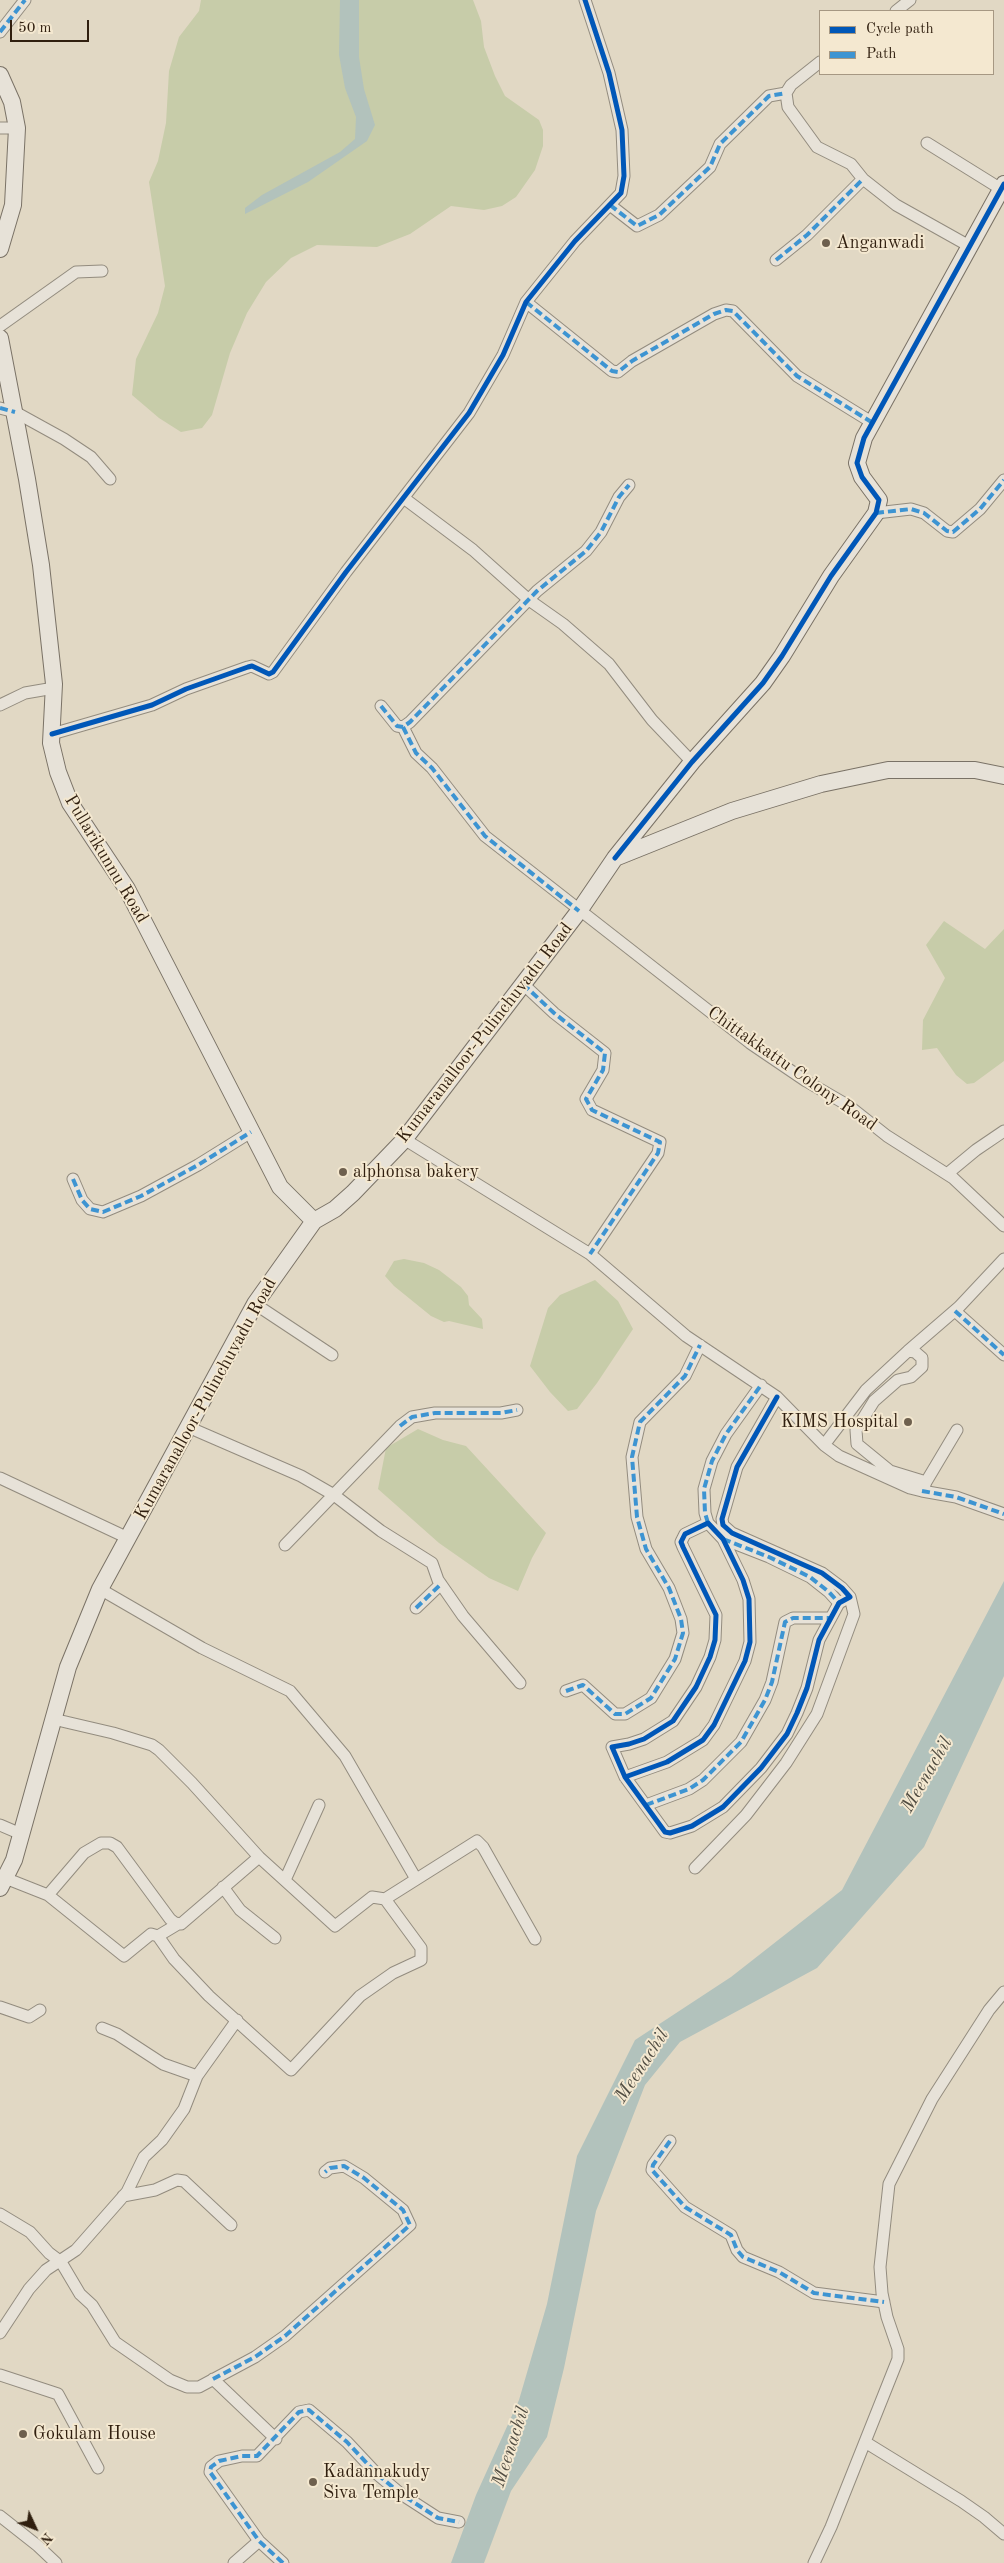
<!DOCTYPE html>
<style>
body{margin:0}
#map{position:relative;width:1004px;height:2563px;overflow:hidden;background:#e1d8c4;font-family:"Old Standard TT",serif}
canvas{display:block}
.legend{position:absolute;left:819px;top:10px;width:175px;height:65px;box-sizing:border-box;background:#f4e8d0;border:1px solid #a69883;margin:0;padding:6px 9px;list-style:none;font-size:15px;color:#301f0f}
.legend li{display:flex;align-items:center;gap:10px;height:25px}
.legend b{width:25px;border:1px solid #a69883}
.north{position:absolute;left:10px;top:2503px;width:50px;height:50px;-webkit-text-stroke:4px #f4e8d0;paint-order:stroke;rotate:133deg;font-size:14px;font-weight:700;line-height:20px;text-align:center;color:#301f0f}
.north::after{content:'';display:block;margin:auto;width:18px;height:22px;background:#301f0f;clip-path:polygon(50% 0,100% 100%,50% 72%,0 100%)}
.scale{position:absolute;left:10px;top:20px;width:79px;height:22px;box-sizing:border-box;border:2px solid #301f0f;border-top:0;padding-left:6px;font-size:15px;line-height:18px;white-space:nowrap;color:#301f0f;-webkit-text-stroke:4px #f4e8d0;paint-order:stroke}
</style>
<div id="map">
<canvas width="1004" height="2563"></canvas>
<ul class="legend">
<li><b style="height:6px;background:#0057b8"></b>Cycle path</li>
<li><b style="height:6px;background:#3d94d2"></b>Path</li>
</ul>
<div class="north">N</div>
<div class="scale">50 m</div>
</div>
<script>
const c = document.querySelector('canvas').getContext('2d');
c.lineJoin = 'round';
function paint(path, color) { c.fillStyle = color; c.fill(path, 'evenodd'); }
const shape = rows => new Path2D(rows.map(r => 'M' + r).join(''));
function stroke(path, color, width, dash) { c.strokeStyle = color; c.lineWidth = width; c.lineCap = dash ? 'butt' : 'round'; c.setLineDash(dash || []); c.stroke(path); }
function drawText(font, color, halo, rows, align = 'center') {
  c.font = font + ' "Old Standard TT",serif'; c.lineWidth = 4; c.setLineDash([]); c.textBaseline = 'middle'; c.strokeStyle = halo; c.fillStyle = color; for (const [text, x, y, turn = 0] of rows) {
    c.save(); c.translate(x, y); c.rotate((+turn || 0) * Math.PI / 180); c.textAlign = isNaN(turn) ? turn : align; if (halo) c.strokeText(text, 0, 0); c.fillText(text, 0, 0); c.restore();
  }
}
paint(shape([
 [201,0,473,0,481,21,484,47,495,76,505,96,539,120,543,130,543,146,535,170,516,197,502,206,484,210,451,206,410,234,377,247,317,245,291,258,266,282,247,313,230,353,212,415,202,428,181,432,159,418,132,395,136,359,158,313,165,286,149,182,158,161,166,123,169,71,179,37,199,11],
 [944,921,985,949,1004,929,1004,1061,974,1083,967,1084,956,1075,937,1048,922,1050,923,1020,945,978,926,945],
 [404,1259,424,1263,439,1270,461,1287,468,1296,469,1305,482,1319,483,1329,449,1321,444,1322,431,1316,394,1286,385,1276,394,1261],
 [595,1280,618,1301,633,1329,597,1383,577,1409,568,1411,550,1392,530,1366,548,1308,560,1295],
 [418,1429,443,1440,466,1446,546,1533,532,1558,518,1591,489,1578,439,1543,378,1489,386,1448]
]), '#c7cca9');
paint(shape([
 [340,0,359,0,359,57,364,89,375,125,367,141,308,182,245,214,245,208,262,195,340,152,355,139,356,117,345,88,339,55],
 [1004,1581,1004,1676,924,1847,817,1968,680,2042,645,2085,596,2211,564,2368,547,2437,511,2491,484,2563,451,2563,476,2495,519,2400,547,2304,577,2156,635,2040,731,1977,842,1890]
]), '#b2c2bc');
const street = shape([
 [896,11,910,0],
 [0,32,25,0],
 [820,62,791,85,786,93,788,107,817,147,851,164,863,179,896,205,971,247],
 [0,128,17,128],
 [927,143,1001,189],
 [610,205,637,226,659,215,710,167,720,144,769,96,786,93],
 [776,260,807,235,863,179],
 [526,302,612,371,618,372,632,361,714,314,726,310,733,311,797,376,873,423],
 [0,326,76,272,102,271],
 [0,408,15,412,64,439,91,457,110,479],
 [405,499,473,550,529,600,563,624,609,664,652,720,692,762],
 [876,513,911,509,924,513,947,531,953,532,980,509,1004,480],
 [0,705,25,693,54,688],
 [381,706,397,726,403,727,410,722,537,591,586,551,601,532,619,497,629,485],
 [403,727,416,753,432,768,485,836,750,1043,806,1081,849,1106,887,1136,953,1178,1004,1226],
 [52,734,152,705,186,689,248,667,252,666,269,674,273,672,346,572,469,413,503,355,526,302,575,241,621,193,624,176,622,130,609,73,585,0],
 [523,984,554,1013,605,1053,603,1070,586,1099,592,1110,660,1142,658,1153,590,1254],
 [404,1139,590,1254,686,1336,777,1397,824,1445,839,1456,910,1488,922,1491,926,1482],
 [947,1174,976,1150,1004,1131],
 [73,1179,82,1200,90,1209,103,1212,141,1196,198,1165,251,1132],
 [255,1304,332,1355],
 [955,1311,1004,1355],
 [908,1351,959,1307,1004,1259],
 [188,1427,301,1476,334,1495,381,1531,432,1563,438,1580,463,1616,520,1683],
 [824,1445,866,1390,908,1351,915,1352,922,1358,922,1367,911,1377,898,1380,874,1401,856,1430,857,1444,890,1471,926,1482,957,1430],
 [0,1478,128,1538],
 [922,1491,956,1497,1004,1514],
 [708,1523,705,1513,704,1489,712,1461,726,1434,761,1385],
 [723,1539,769,1557,810,1577,829,1592,839,1603],
 [285,1545,400,1426,412,1417,435,1413,501,1413,517,1410],
 [100,1589,202,1648,290,1691,345,1756,416,1879],
 [416,1608,441,1584],
 [566,1691,583,1685,615,1714,625,1714,651,1698,675,1659,683,1633,681,1619,669,1588,646,1549,637,1517,632,1457,640,1422,685,1376,700,1345],
 [53,1719,113,1733,152,1745,159,1750,192,1783,259,1857,335,1926,372,1897,385,1899,477,1841,483,1847,535,1939],
 [625,1777,667,1762,703,1740,714,1725,745,1661,750,1642,749,1599,743,1580,723,1539,708,1523,685,1534,681,1542,683,1547,716,1615,715,1640,710,1657,696,1687,673,1721,644,1739,629,1744,612,1747,625,1777,665,1832,670,1833,692,1826,723,1807,761,1768,787,1734,797,1713,807,1688,819,1640,839,1603,850,1597,842,1588,822,1573,732,1533,723,1525,722,1519,737,1467,777,1397],
 [646,1805,689,1789,703,1780,741,1742,765,1700,772,1682,785,1622,793,1618,831,1618],
 [0,1825,21,1834],
 [695,1868,746,1815,786,1763,817,1714,854,1614,850,1597],
 [5,1878,48,1895,124,1956,151,1934,158,1936,174,1959,209,1996,291,2070,360,1996,393,1973,421,1960,421,1948,385,1899],
 [285,1880,319,1805],
 [223,1887,240,1910,275,1938],
 [48,1895,84,1853,101,1843,110,1843,117,1847,170,1919,175,1923,181,1924,259,1857],
 [158,1936,178,1924],
 [0,2007,29,2017,40,2010],
 [197,2076,237,2020],
 [670,2141,653,2165,652,2170,685,2207,731,2235,737,2250,743,2257,779,2272,814,2293,884,2302],
 [123,2196,155,2190,177,2180,184,2181,231,2225],
 [0,2214,30,2232,49,2253,61,2262,80,2294,92,2305,115,2342,170,2380,187,2387,199,2387,255,2357,285,2336,410,2225,403,2210,364,2178,344,2166,330,2168,325,2172],
 [0,2333,29,2289,46,2270,76,2250,127,2192,144,2157,162,2140,184,2109,197,2076,163,2064,117,2034,102,2028],
 [0,2375,58,2394,98,2468],
 [213,2379,276,2439],
 [865,2442,961,2501,984,2517,1004,2534],
 [0,2516,38,2546,56,2563],
 [234,2563,259,2541],
 [283,2563,259,2541,210,2472,211,2467,219,2461,242,2456,257,2456,299,2412,309,2410,347,2442,377,2474,401,2494,438,2518,459,2522],
 [814,2563,831,2527,898,2359,898,2349,887,2317,882,2293,880,2267,889,2184,932,2099,989,2010,1004,1992]
]);
const secondary = shape([
 [0,75,12,102,17,128,13,205,0,249],
 [0,338,27,479,41,565,54,684,51,743,58,772,70,803,127,889,280,1187,314,1221],
 [615,858,732,811,821,784,888,770,975,770,1004,776],
 [0,1888,14,1860,68,1667,100,1589,255,1304,314,1221,335,1209,353,1193,403,1141,579,911,615,858,692,762,763,683,782,656,831,576,876,513,879,500,862,477,857,463,864,438,1004,184]
]);
stroke(street, '#938c7f', 13);
stroke(secondary, '#7a7266', 18);
stroke(street, '#e7e2d8', 11);
stroke(secondary, '#e7e2d8', 16);
stroke(shape([
 [0,32,25,0],
 [610,205,637,226,659,215,710,167,720,144,769,96,786,93],
 [776,260,807,235,863,179],
 [526,302,612,371,618,372,632,361,714,314,726,310,733,311,797,376,873,423],
 [0,408,15,412],
 [876,513,911,509,924,513,947,531,953,532,980,509,1004,480],
 [381,706,397,726,403,727,410,722,537,591,586,551,601,532,619,497,629,485],
 [403,727,416,753,432,768,485,836,579,911],
 [523,984,554,1013,605,1053,603,1070,586,1099,592,1110,660,1142,658,1153,590,1254],
 [73,1179,82,1200,90,1209,103,1212,141,1196,198,1165,251,1132],
 [955,1311,1004,1355],
 [400,1426,412,1417,435,1413,501,1413,517,1410],
 [922,1491,956,1497,1004,1514],
 [708,1523,705,1513,704,1489,712,1461,726,1434,761,1385],
 [723,1539,769,1557,810,1577,829,1592,839,1603,838,1606],
 [416,1608,441,1584],
 [566,1691,583,1685,615,1714,625,1714,651,1698,675,1659,683,1633,681,1619,669,1588,646,1549,637,1517,632,1457,640,1422,685,1376,700,1345],
 [646,1805,689,1789,703,1780,741,1742,765,1700,772,1682,785,1622,793,1618,831,1618],
 [670,2141,653,2165,652,2170,685,2207,731,2235,737,2250,743,2257,779,2272,814,2293,884,2302],
 [213,2379,255,2357,285,2336,410,2225,403,2210,364,2178,344,2166,330,2168,325,2172],
 [283,2563,259,2541,210,2472,211,2467,219,2461,242,2456,257,2456,299,2412,309,2410,347,2442,377,2474,401,2494,438,2518,459,2522]
]), '#3d94d2', 4, [8, 4]);
stroke(shape([
 [52,734,152,705,186,689,248,667,252,666,269,674,273,672,346,572,469,413,503,355,526,302,575,241,621,193,624,176,622,130,609,73,585,0],
 [615,858,692,762,763,683,782,656,831,576,876,513,879,500,862,477,857,463,864,438,1004,184],
 [625,1777,667,1762,703,1740,714,1725,745,1661,750,1642,749,1599,743,1580,723,1539,708,1523,685,1534,681,1542,683,1547,716,1615,715,1640,710,1657,696,1687,673,1721,644,1739,629,1744,612,1747,625,1777,665,1832,670,1833,692,1826,723,1807,761,1768,787,1734,797,1713,807,1688,819,1640,839,1603,850,1597,842,1588,822,1573,732,1533,723,1525,722,1519,737,1467,777,1397]
]), '#0057b8', 5);
for (const [x, y, r, color] of [
 [826,243,5,"#6e604e"],
 [343,1172,5,"#6e604e"],
 [908,1422,5,"#6e604e"],
 [23,2434,5,"#6e604e"],
 [313,2482,5,"#6e604e"]
]) { const dot = new Path2D(); dot.arc(x, y, r, 0, 2 * Math.PI); c.fillStyle = color; c.fill(dot); stroke(dot, '#f4e8d0', 2); }
drawText('18px', '#301f0f', '#f4e8d0', [
 ["Anganwadi",836,243],
 ["alphonsa bakery",353,1172],
 ["KIMS Hospital",898,1422,"right"],
 ["Gokulam House",33,2434],
 ["Kadannakudy",323,2472],
 ["Siva Temple",323,2493]
], 'left');
drawText('18px', '#301f0f', '#f4e8d0', [
 ["Pullarikunnu Road",106,859,59],
 ["Kumaranalloor-Pulinchuvadu Road",485,1033,-52],
 ["Chittakkattu Colony Road",792,1069,35],
 ["Kumaranalloor-Pulinchuvadu Road",206,1399,-61]
]);
drawText('italic 19px', '#514d42', '#f4e8d0', [
 ["Meenachil",927,1775,-60],
 ["Meenachil",642,2066,-57],
 ["Meenachil",511,2447,-72]
]);
</script>
